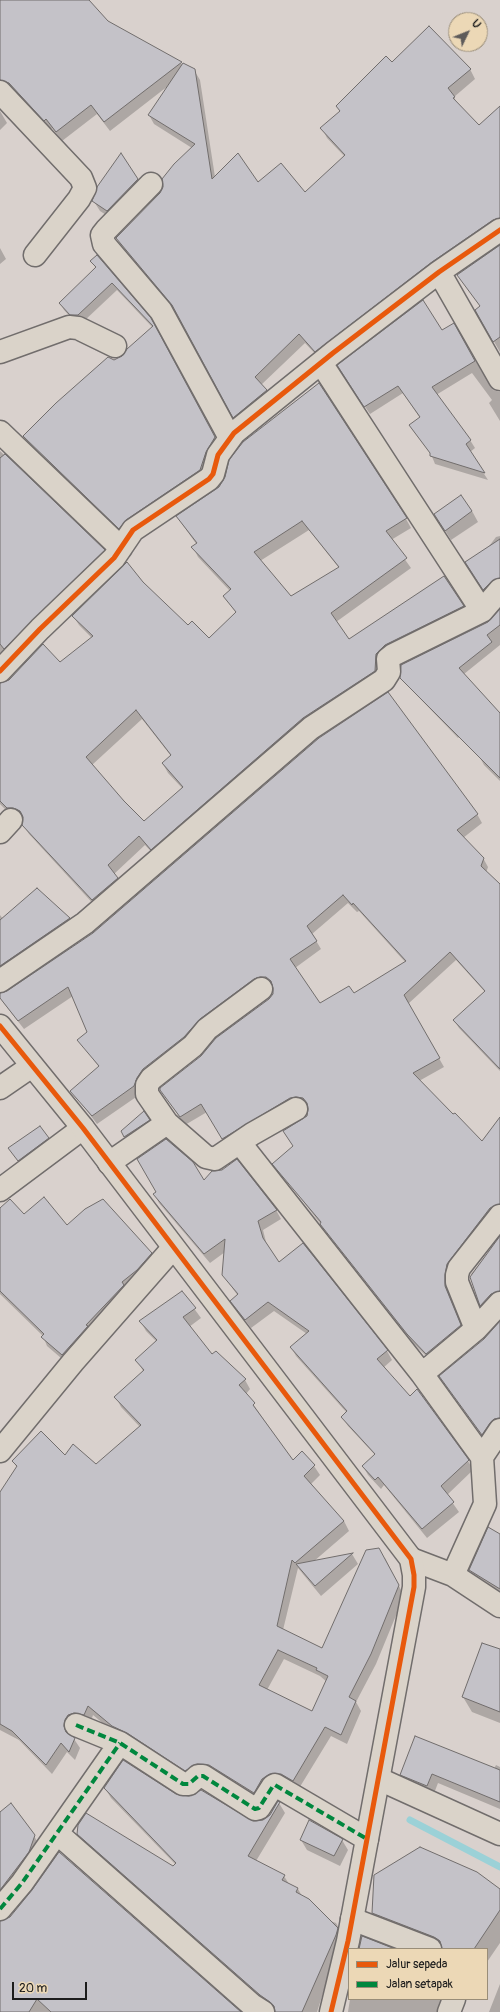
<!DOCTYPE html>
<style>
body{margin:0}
#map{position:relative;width:500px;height:2012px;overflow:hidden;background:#d9d1cd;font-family:Pangolin,sans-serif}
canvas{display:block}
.legend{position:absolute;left:348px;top:1948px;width:140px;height:52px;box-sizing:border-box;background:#ecd8b6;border:1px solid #998d78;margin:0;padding:5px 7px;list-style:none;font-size:12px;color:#1c1c1c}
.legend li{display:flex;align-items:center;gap:8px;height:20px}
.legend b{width:20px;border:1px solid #998d78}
.north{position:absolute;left:448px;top:12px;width:40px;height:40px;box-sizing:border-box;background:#ecd8b6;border:1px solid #998d78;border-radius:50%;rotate:47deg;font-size:11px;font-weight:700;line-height:16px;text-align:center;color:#1c1c1c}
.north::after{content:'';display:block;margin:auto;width:14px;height:18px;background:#5e5b5a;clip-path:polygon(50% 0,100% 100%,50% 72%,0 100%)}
.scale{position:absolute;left:12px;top:1982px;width:75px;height:18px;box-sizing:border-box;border:2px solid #1c1c1c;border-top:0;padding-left:5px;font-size:12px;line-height:14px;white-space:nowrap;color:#1c1c1c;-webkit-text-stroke:3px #ecd8b6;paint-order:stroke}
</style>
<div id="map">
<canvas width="500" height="2012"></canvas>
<ul class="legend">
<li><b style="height:5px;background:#e8590c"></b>Jalur sepeda</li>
<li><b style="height:5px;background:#00873e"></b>Jalan setapak</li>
</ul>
<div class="north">U</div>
<div class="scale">20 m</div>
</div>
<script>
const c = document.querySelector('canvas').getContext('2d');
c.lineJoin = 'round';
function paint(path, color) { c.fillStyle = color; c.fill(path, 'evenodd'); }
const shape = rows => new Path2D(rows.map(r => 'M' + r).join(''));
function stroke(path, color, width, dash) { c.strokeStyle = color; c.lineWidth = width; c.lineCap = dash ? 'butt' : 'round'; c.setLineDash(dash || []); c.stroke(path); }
paint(shape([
 [0,0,87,0,107,22,181,63,183,66,194,70,200,80,215,177,305,193,345,157,327,138,322,128,340,112,337,106,392,63,470,69,475,79,454,97,458,105,479,126,500,108,500,228,321,360,305,343,261,385,271,400,239,426,178,313,122,248,117,238,161,193,192,148,154,124,149,115,168,86,110,131,97,114,62,141,52,128,50,130,0,91],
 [0,111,7,123,0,130],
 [121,155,143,190,114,220,100,211,93,200],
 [500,246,500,352,476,310,481,307,463,283],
 [0,248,6,259,0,264],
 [92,261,154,327,219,445,204,477,123,535,28,444,24,437,114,362,123,357,153,328,117,290,83,322,75,322,64,310,60,303,96,269],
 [453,324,493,390,500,392,500,421,489,403,492,400,472,373,436,395,470,440,475,448,470,452,488,480,435,464,431,454,410,426,420,418,403,393,370,414,343,374,442,331],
 [0,451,104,550,109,560,0,668],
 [472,511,478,522,451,540,441,524],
 [177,517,406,519,411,528,391,540,411,568,336,622,349,641,444,578,468,616,390,655,380,681,157,858,145,845,114,874,123,888,98,909,29,834,23,825,24,819,19,817,13,817,0,804,0,684,4,684,43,645,60,663,92,638,79,625,73,616,142,582,188,626,209,640,236,613,224,596,230,591,198,557,193,547,197,545],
 [309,530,339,568,291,598,260,561],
 [142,719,171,756,163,764,168,773,182,788,144,823,123,802,92,765],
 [500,536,500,585,488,597,471,570,496,537],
 [500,610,500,645,464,674,490,706,458,738,406,684,402,677,489,622],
 [500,737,500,781,484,765,479,756],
 [477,814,482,823,463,838,483,858,488,867,486,873,500,885,500,1071,459,1028,454,1020,485,992,456,960,408,1004,444,1067,419,1081,482,1143,500,1119,500,1213,449,1281,449,1292,465,1334,432,1362,413,1343,274,1164,294,1147,307,1116,308,1107,302,1105,228,1147,207,1112,185,1125,161,1090,269,999,274,994,274,988,265,985,139,1095,97,1124,78,1099,99,1067,79,1041,89,1032,73,996,24,1029,2,1001,0,993,7,992],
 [348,903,357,912,359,911,406,963,353,995,320,1005,295,968,321,949,312,934],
 [37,889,69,919,74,928,0,975,0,915,3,919],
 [149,1120,152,1125,128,1142,122,1131],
 [48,1139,54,1149,24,1171,10,1148],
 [204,1182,276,1210,281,1219,263,1230,267,1246,279,1264,387,1351,392,1360,383,1368,468,1461,473,1470,447,1495,459,1512,427,1538,384,1485,381,1489,368,1475,363,1466,375,1455,348,1426,342,1417,347,1413,296,1356,291,1347,307,1334,274,1311,251,1328,231,1301,238,1296,223,1275,225,1252,210,1263,159,1203,154,1194],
 [0,1210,67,1226,151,1254,156,1263,68,1364,47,1346,43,1336,0,1294],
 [500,1238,500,1300,486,1314,471,1279,471,1274],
 [182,1292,201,1318,189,1327,212,1355,245,1380,250,1389,246,1394,293,1461,314,1466,320,1475,310,1485,344,1521,349,1531,313,1562,352,1554,358,1564,321,1596,298,1568,283,1630,322,1650,385,1558,404,1596,376,1664,356,1702,361,1711,347,1744,331,1736,298,1790,259,1802,191,1780,118,1736,93,1715,90,1724,70,1730,69,1735,74,1739,80,1748,75,1760,67,1752,52,1774,19,1740,0,1730,0,1494,17,1468,13,1461,65,1457,96,1465,140,1427,121,1407,116,1397,143,1371,137,1360,157,1342,146,1331,141,1322],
 [284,1659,320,1676,327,1682,313,1713,267,1690],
 [500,1322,500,1427,487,1443,440,1376,486,1338],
 [500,1535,500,1592,499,1593,474,1578,470,1570],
 [500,1650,500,1723,472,1712,463,1697],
 [496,1765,500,1767,500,1809,438,1783,433,1796,407,1785,401,1775,494,1769],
 [105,1788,176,1795,252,1822,263,1821,270,1815,279,1803,285,1813,256,1861,284,1876,289,1884,298,1889,302,1896,328,1920,336,1923,342,1933,317,2012,276,2012,84,1844,78,1834,174,1868,176,1865,111,1798],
 [0,1813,34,1836,40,1846,0,1905],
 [301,1840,342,1840,348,1850,340,1866,307,1850],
 [500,1890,500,1943,487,1962,487,1949,430,1949,383,1931,373,1913],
 [0,1922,240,2012,0,2012],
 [500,1984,500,2012,489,2012],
 [350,1999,463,1999,452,2012,348,2012]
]), '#0003');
stroke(shape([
 [410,1820,500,1867]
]), '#9bd1d7', 7);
const building = shape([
 [0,0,89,0,108,21,182,62,104,122,91,105,56,132,46,119,44,121,9,83,0,80,0,0],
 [429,26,471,69,448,88,455,97,453,98,479,125,500,106,500,218,493,220,432,262,315,352,299,334,255,377,267,390,233,418,172,305,116,238,160,193,163,187,162,179,174,164,195,144,148,115,183,63,195,69,212,179,238,153,258,182,281,163,305,192,345,155,320,128,340,111,336,106,386,56,392,62,429,26],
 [121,153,138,179,107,211,92,201,97,187,121,153],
 [500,245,500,337,493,342,475,310,480,306,457,275,500,245],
 [97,255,151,318,215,437,206,452,200,470,126,520,119,529,23,436,56,403,108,357,114,360,122,356,127,349,153,326,112,283,78,315,70,315,59,303,96,267,90,261,97,255],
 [423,300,442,330,454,323,475,361,432,387,471,440,466,444,485,473,430,456,430,453,409,425,420,417,398,386,364,407,337,365,423,300],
 [319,383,407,518,386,531,407,558,331,613,349,639,444,576,464,606,385,645,376,654,375,671,303,718,151,850,139,836,108,865,118,878,92,900,22,825,23,817,20,811,13,808,7,808,0,801,0,683,9,680,43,644,60,662,93,636,72,616,127,562,143,582,188,625,192,621,209,638,236,612,223,596,231,589,191,547,197,543,176,516,219,487,225,477,229,460,243,442,319,383],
 [302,521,339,567,291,596,254,552,302,521],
 [136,710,171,755,162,763,183,787,144,821,124,801,86,757,136,710],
 [5,454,105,550,4,649,0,644,0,458,5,454],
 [461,495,472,511,445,531,434,514,461,495],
 [500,539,500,578,491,582,483,590,465,562,500,539],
 [500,609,500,625,487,635,492,642,459,668,500,713,500,778,400,678,401,665,488,622,500,609],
 [388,692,478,814,457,830,484,858,481,866,500,884,500,1069,453,1020,485,991,450,952,404,995,440,1058,413,1073,453,1114,455,1113,482,1141,500,1117,500,1204,490,1208,447,1264,445,1275,445,1286,461,1325,426,1354,407,1334,320,1224,321,1222,272,1164,293,1146,283,1131,307,1116,308,1109,307,1103,303,1098,296,1097,290,1098,222,1139,201,1104,180,1117,160,1090,160,1088,201,1056,216,1038,269,999,273,994,273,988,271,981,266,977,260,977,254,979,200,1019,184,1037,143,1069,137,1078,134,1086,92,1116,70,1091,99,1066,77,1040,87,1032,68,987,18,1021,0,998,0,993,7,991,93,933,319,738,388,692],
 [343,895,352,905,353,903,406,961,354,993,349,986,320,1003,290,959,317,941,307,926,343,895],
 [37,888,70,918,0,966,0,920,37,888],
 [144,1111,150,1120,124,1137,121,1131,144,1111],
 [40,1126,49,1138,18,1161,8,1148,40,1126],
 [166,1139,193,1162,204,1180,212,1171,222,1170,237,1159,277,1210,258,1221,263,1238,279,1262,303,1243,388,1350,377,1359,410,1396,417,1389,469,1460,441,1486,454,1502,422,1529,378,1477,375,1480,362,1466,375,1454,341,1417,347,1411,290,1347,309,1331,268,1302,245,1320,230,1301,238,1294,222,1275,225,1239,204,1254,153,1194,156,1192,137,1159,166,1139],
 [44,1197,67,1225,85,1209,103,1199,152,1253,137,1270,122,1282,124,1285,86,1325,88,1326,62,1355,41,1337,44,1334,0,1291,0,1208,10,1199,24,1214,44,1197],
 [500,1236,500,1291,491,1294,480,1306,470,1277,500,1236],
 [182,1291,196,1308,183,1317,212,1354,216,1351,246,1379,239,1385,255,1403,253,1405,293,1460,302,1451,315,1465,304,1476,344,1521,295,1563,292,1560,277,1626,322,1648,366,1550,379,1548,399,1585,371,1654,349,1697,356,1701,341,1735,325,1727,293,1781,281,1774,270,1774,262,1779,254,1793,209,1765,197,1764,185,1771,127,1733,112,1726,88,1706,84,1715,74,1713,68,1715,65,1720,64,1726,66,1732,75,1738,69,1752,61,1743,46,1765,12,1731,0,1724,0,1492,17,1466,12,1461,41,1431,65,1455,73,1444,96,1464,141,1425,114,1397,144,1370,135,1360,157,1340,139,1321,182,1291],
 [278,1650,317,1668,316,1670,328,1676,312,1711,259,1685,278,1650],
 [500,1321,500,1418,494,1419,490,1423,482,1435,439,1376,484,1339,500,1321],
 [488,1527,500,1534,500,1589,469,1570,488,1527],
 [353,1553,315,1586,296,1564,353,1553],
 [482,1643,500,1649,500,1712,462,1697,482,1643],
 [415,1736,500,1770,500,1802,432,1774,427,1786,400,1775,415,1736],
 [123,1760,176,1794,189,1796,201,1790,253,1821,263,1820,270,1815,278,1801,280,1802,248,1856,285,1875,282,1880,298,1888,296,1892,309,1899,338,1928,336,1935,302,2012,275,2012,274,2006,270,2002,260,1995,77,1834,78,1825,86,1813,173,1866,176,1863,104,1788,123,1760],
 [11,1803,35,1835,29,1852,0,1890,0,1812,11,1803],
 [309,1820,343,1839,334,1856,300,1840,309,1820],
 [420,1847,477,1872,500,1889,500,1910,474,1949,442,1949,440,1941,434,1937,372,1913,374,1875,420,1847],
 [59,1852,241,2012,51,2012,37,1999,29,2012,0,2012,0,1921,10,1917,32,1890,59,1852],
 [362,1936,395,1949,359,1949,362,1936]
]);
paint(building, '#c4c2c8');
stroke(building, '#716d6c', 1);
const street = shape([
 [0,92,81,178,85,188,79,199,35,255],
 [151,184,106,230,102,235,104,244,161,311,230,438],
 [439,272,500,379],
 [0,352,69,327,78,328,115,346],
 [321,363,482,611],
 [0,432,121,548],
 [0,671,40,629,114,558,133,530,209,479,213,474,218,455,234,433,333,353,439,272,500,230],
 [0,832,11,820],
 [0,981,85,923,311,728,384,680,389,672,388,659,393,655,482,611,500,590],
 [0,1088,32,1066],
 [167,1123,147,1094,147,1085,151,1079,193,1046,207,1029,261,989],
 [240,1143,422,1374,482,1457,485,1504,453,1575],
 [109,1163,167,1123,206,1157,215,1159,252,1134,296,1109],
 [0,1190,83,1128],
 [476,1329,457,1282,457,1275,459,1268,500,1216],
 [422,1374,476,1329,500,1303],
 [0,1451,73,1362,173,1248],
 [482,1457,500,1430],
 [411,1559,453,1575,500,1606],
 [76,1725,120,1743,183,1784,189,1784,198,1776,203,1776,255,1809,259,1808,273,1786,275,1785,367,1839],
 [379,1779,500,1834],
 [57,1833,252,2005,263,2012],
 [0,1909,22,1883,120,1743],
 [352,1919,430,1949],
 [449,2012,454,1999]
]);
const secondary = shape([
 [0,1026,83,1128,411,1559,414,1575,414,1587,348,1941,331,2012]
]);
stroke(street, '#716d6c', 25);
stroke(secondary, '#716d6c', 25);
stroke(street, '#dad3c9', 22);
stroke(secondary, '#dad3c9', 22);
stroke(shape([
 [76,1725,120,1743,183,1784,189,1784,198,1776,203,1776,255,1809,259,1808,273,1786,275,1785,367,1839],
 [0,1909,22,1883,120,1743]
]), '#00873e', 4, [8, 4]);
stroke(shape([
 [0,671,40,629,114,558,133,530,209,479,213,474,218,455,234,433,333,353,439,272,500,230],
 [0,1026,83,1128,411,1559,414,1575,414,1587,348,1941,331,2012]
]), '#e8590c', 5);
</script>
